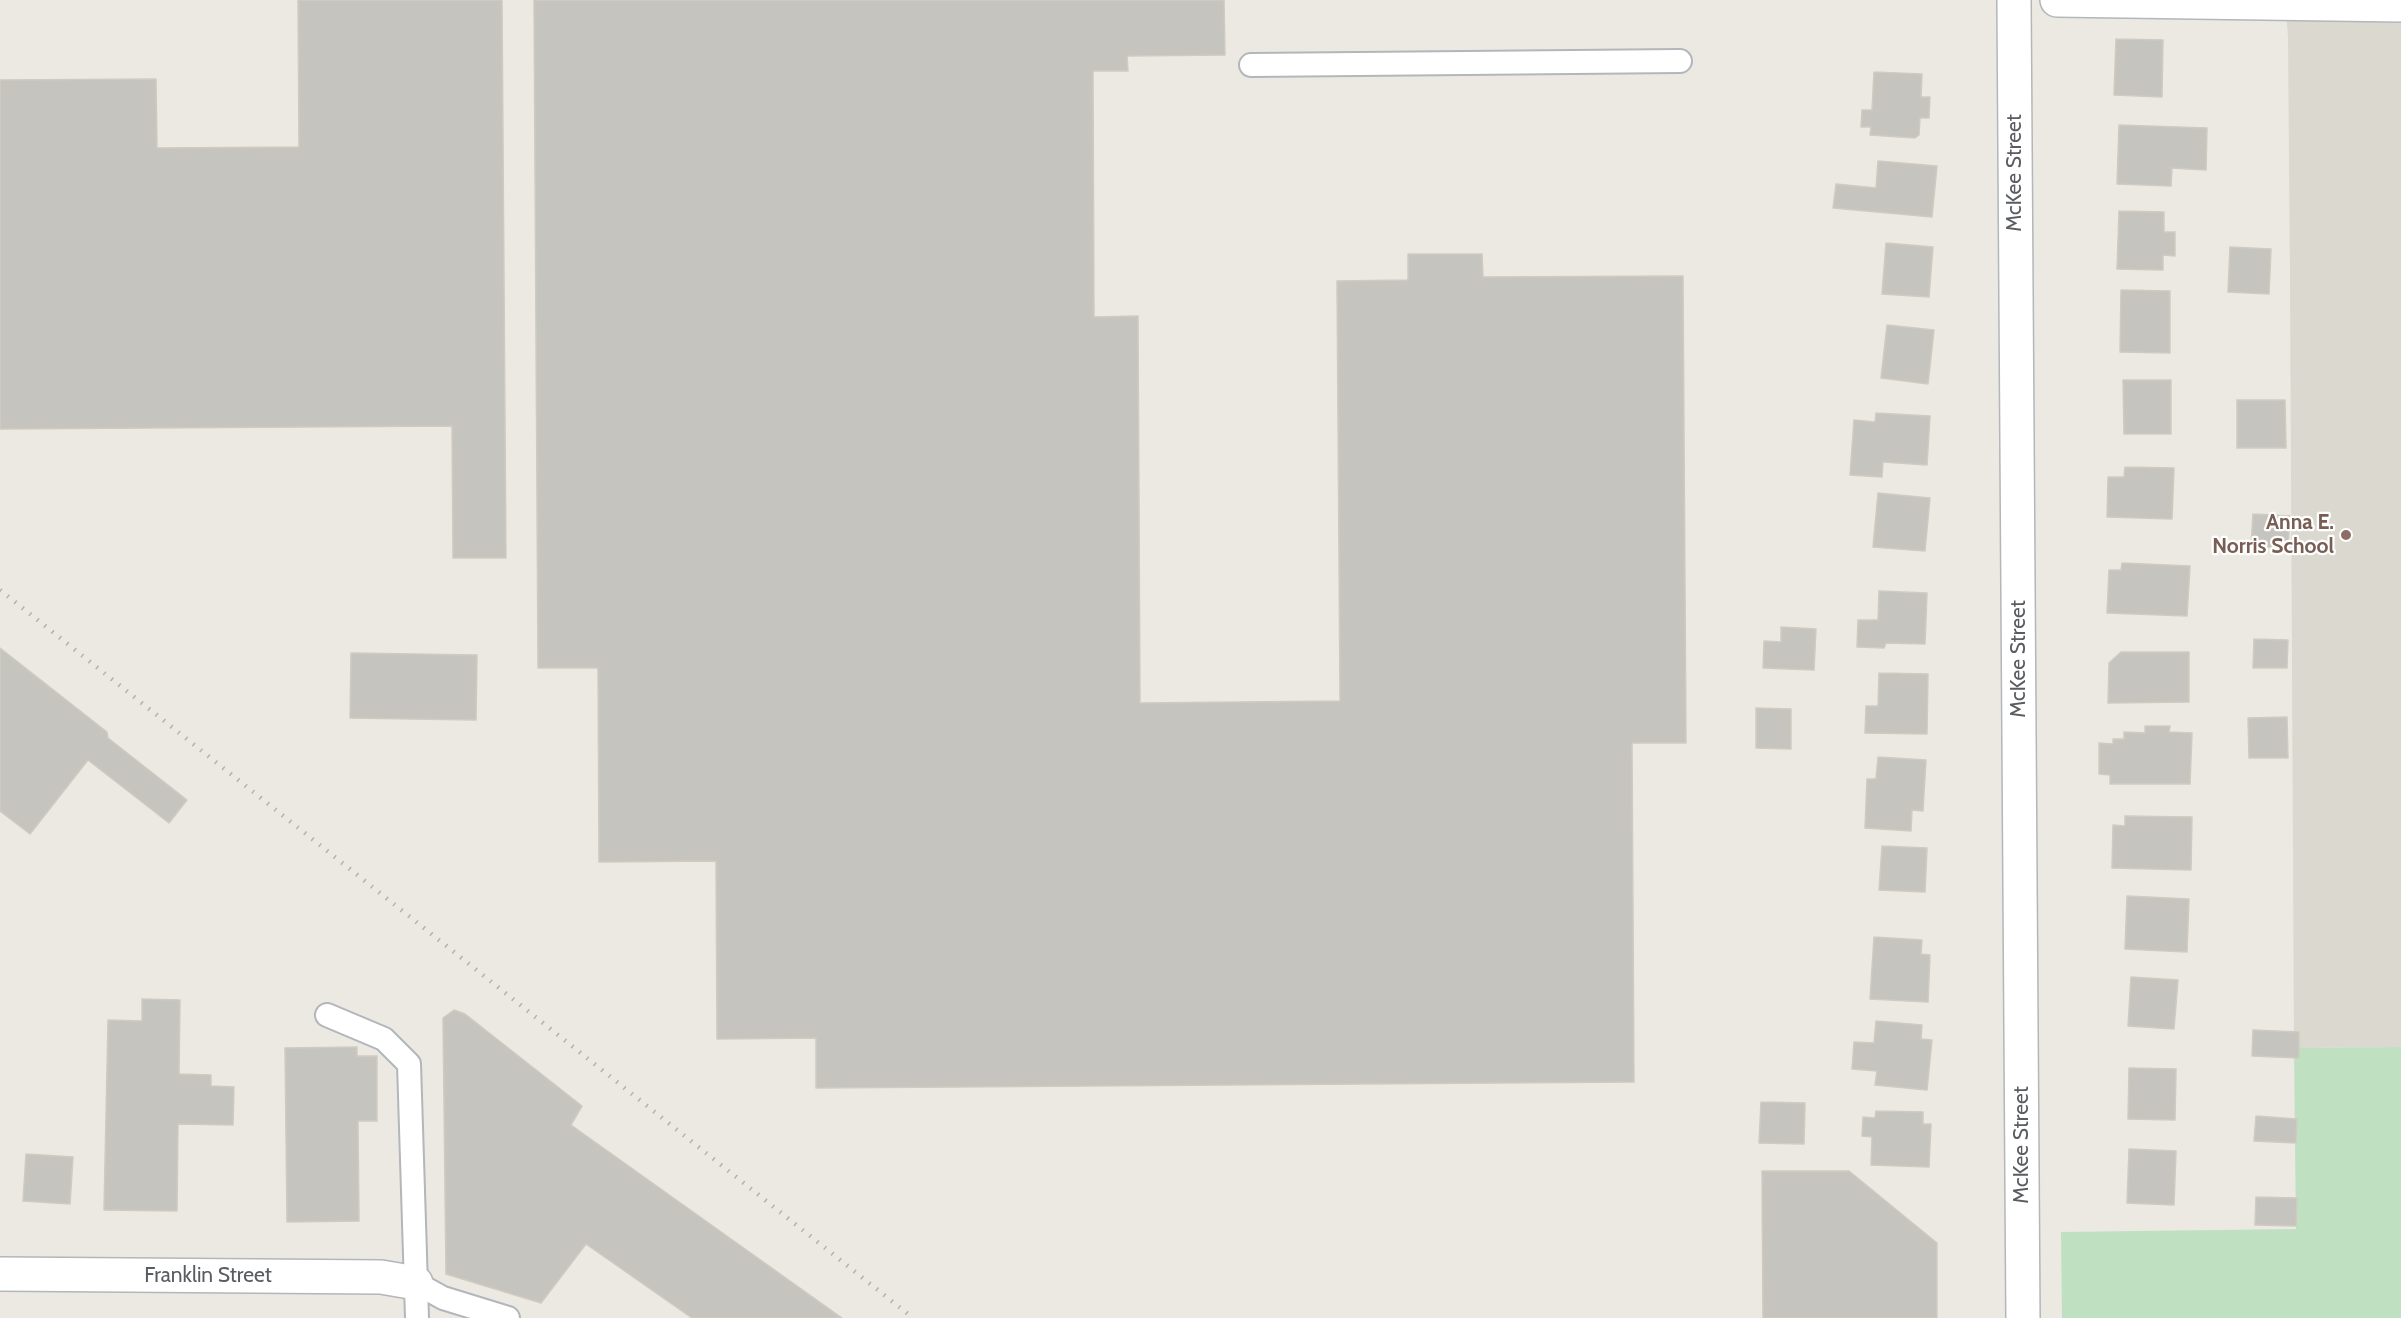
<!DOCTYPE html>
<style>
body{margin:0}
canvas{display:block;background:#ebe9e1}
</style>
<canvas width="2401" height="1318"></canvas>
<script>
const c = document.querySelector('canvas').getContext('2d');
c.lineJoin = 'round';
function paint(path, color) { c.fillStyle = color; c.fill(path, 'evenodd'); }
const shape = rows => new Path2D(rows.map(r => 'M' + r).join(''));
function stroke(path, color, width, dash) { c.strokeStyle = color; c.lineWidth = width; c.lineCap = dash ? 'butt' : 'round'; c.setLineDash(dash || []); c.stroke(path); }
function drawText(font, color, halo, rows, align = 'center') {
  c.font = font + ' Cabin,sans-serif'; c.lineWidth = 4.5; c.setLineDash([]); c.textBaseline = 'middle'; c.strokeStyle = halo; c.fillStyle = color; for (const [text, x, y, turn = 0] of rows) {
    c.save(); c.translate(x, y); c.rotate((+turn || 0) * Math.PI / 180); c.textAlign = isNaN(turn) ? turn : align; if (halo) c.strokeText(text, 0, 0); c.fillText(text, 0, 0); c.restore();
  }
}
paint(shape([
 [2285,0,2401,0,2401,1047,2294,1048,2290,279,2288,37]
]), '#dbd8cf');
paint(shape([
 [2401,1047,2401,1318,2062,1318,2061,1232,2296,1229,2294,1048]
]), '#bfe1c1');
const building = shape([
 [298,0,502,0,506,558,453,558,452,426,0,429,0,80,156,79,157,148,299,147,298,0],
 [534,0,1224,0,1225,55,1127,56,1128,71,1093,71,1094,317,1138,316,1140,703,1340,701,1337,281,1408,280,1408,254,1482,254,1483,277,1683,276,1686,743,1632,743,1634,1082,816,1088,816,1038,717,1039,716,861,599,862,598,668,538,668,534,0],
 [2116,39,2163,40,2162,97,2114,95,2116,39],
 [1874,72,1922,74,1921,97,1930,97,1929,118,1920,118,1919,135,1915,138,1870,135,1871,127,1861,127,1862,110,1872,110,1874,72],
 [2119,125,2207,128,2206,170,2172,168,2171,186,2117,184,2119,125],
 [1878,161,1937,166,1932,217,1833,208,1836,184,1876,188,1878,161],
 [2119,211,2164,212,2164,232,2175,232,2175,256,2163,255,2163,270,2117,269,2119,211],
 [1886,243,1933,247,1929,297,1882,294,1886,243],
 [2230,247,2271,249,2269,294,2228,292,2230,247],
 [2121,290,2170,291,2170,353,2120,352,2121,290],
 [1887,325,1934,330,1928,384,1881,378,1887,325],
 [2123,380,2171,380,2171,434,2124,434,2123,380],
 [2237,400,2285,400,2286,448,2237,448,2237,400],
 [1876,413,1930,416,1927,465,1883,462,1882,477,1850,475,1854,420,1875,422,1876,413],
 [2125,467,2174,468,2172,519,2107,517,2108,477,2124,477,2125,467],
 [1878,493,1930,498,1925,551,1873,547,1878,493],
 [2253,514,2290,516,2288,548,2251,546,2253,514],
 [2122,563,2190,566,2187,616,2107,613,2109,570,2121,570,2122,563],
 [1879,591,1927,593,1925,644,1886,643,1884,648,1857,647,1858,620,1878,620,1879,591],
 [1781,627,1816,629,1814,670,1763,668,1764,641,1781,642,1781,627],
 [2254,639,2288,640,2287,668,2253,668,2254,639],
 [0,648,107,732,108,738,187,800,169,823,88,760,30,834,0,811,0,648],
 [2121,652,2189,652,2189,702,2108,703,2109,663,2121,652],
 [351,653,477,655,476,720,350,718,351,653],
 [1879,673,1928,674,1927,734,1865,733,1866,706,1878,706,1879,673],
 [1756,708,1791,709,1791,749,1756,748,1756,708],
 [2287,717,2288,758,2249,758,2248,718,2287,717],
 [2145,726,2170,726,2169,732,2192,733,2190,784,2110,784,2110,775,2099,774,2099,743,2113,744,2113,739,2124,739,2124,732,2145,733,2145,726],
 [1878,757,1926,760,1923,811,1912,810,1911,831,1865,828,1867,779,1876,779,1878,757],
 [2125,816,2192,817,2191,870,2112,868,2113,825,2125,826,2125,816],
 [1882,846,1927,848,1925,892,1879,890,1882,846],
 [2127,896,2189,899,2187,952,2125,949,2127,896],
 [1874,937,1922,940,1921,954,1930,955,1928,1002,1870,999,1874,937],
 [2131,977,2178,980,2174,1029,2128,1026,2131,977],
 [142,999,180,1000,179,1074,211,1075,211,1086,234,1087,233,1125,178,1124,177,1211,104,1210,108,1020,142,1021,142,999],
 [454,1010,465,1014,582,1106,571,1125,842,1318,692,1318,586,1244,541,1303,446,1274,443,1018,454,1010],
 [1876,1021,1922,1025,1921,1039,1932,1040,1927,1090,1875,1085,1877,1071,1852,1069,1854,1042,1874,1043,1876,1021],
 [2253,1030,2299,1032,2299,1058,2252,1056,2253,1030],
 [357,1047,357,1056,377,1056,377,1121,358,1121,359,1221,287,1222,285,1048,357,1047],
 [2129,1068,2176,1069,2175,1120,2128,1119,2129,1068],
 [1761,1102,1805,1103,1804,1144,1759,1143,1761,1102],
 [1876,1111,1923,1112,1923,1124,1931,1124,1929,1167,1871,1165,1872,1137,1862,1136,1863,1117,1875,1118,1876,1111],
 [2256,1116,2297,1119,2296,1143,2254,1141,2256,1116],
 [2129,1149,2176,1151,2174,1205,2127,1203,2129,1149],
 [26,1154,73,1157,70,1204,23,1201,26,1154],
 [1762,1171,1849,1171,1937,1243,1937,1318,1763,1318,1762,1171],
 [2256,1197,2297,1198,2296,1226,2255,1225,2256,1197]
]);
paint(building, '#c6c4be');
stroke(building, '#cfcbc0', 1.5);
const lane = shape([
 [1251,65,1680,61],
 [327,1015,384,1039,409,1064,417,1318],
 [416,1283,443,1298,508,1318]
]);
const street = shape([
 [2014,0,2023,1318],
 [2057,0,2401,5],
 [0,1274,381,1277,416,1283]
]);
stroke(lane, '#b3b6ba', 26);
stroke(street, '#b3b6ba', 36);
stroke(lane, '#fff', 22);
stroke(street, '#fff', 33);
stroke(shape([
 [0,590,913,1318]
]), '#b1b2b2', 4.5, [1.5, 8]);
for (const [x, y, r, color] of [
 [2346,535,6,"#8d6e63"]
]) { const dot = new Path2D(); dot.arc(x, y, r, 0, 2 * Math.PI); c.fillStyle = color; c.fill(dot); stroke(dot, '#fff', 2); }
drawText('21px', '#595c60', '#fff', [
 ["McKee Street",2015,173,-90],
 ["McKee Street",2019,659,-90],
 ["McKee Street",2022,1145,-90],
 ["Franklin Street",208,1276]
]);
drawText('bold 21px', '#785e54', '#fff', [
 ["Anna E.",2334,523],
 ["Norris School",2334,547]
], 'right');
</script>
